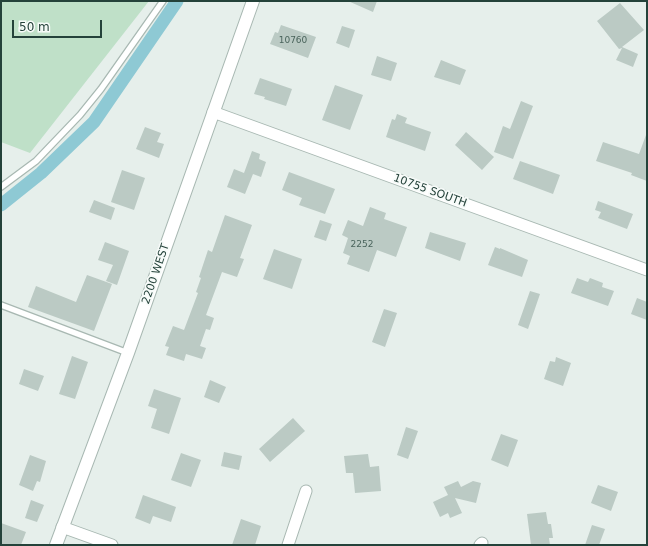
<!DOCTYPE html>
<style>
body{margin:0}
#map{position:relative;width:648px;height:546px;overflow:hidden;background:#e6efeb;font-family:"DejaVu Sans",sans-serif}
canvas{display:block}
.frame{position:absolute;inset:0;border:2px solid #24423a;pointer-events:none}
.scale{position:absolute;left:12px;top:20px;width:90px;height:18px;box-sizing:border-box;border:2px solid #24423a;border-top:0;padding-left:5px;font-size:12px;line-height:14px;white-space:nowrap;color:#24423a;-webkit-text-stroke:3px #f7fbf9;paint-order:stroke}
</style>
<div id="map">
<canvas width="648" height="546"></canvas>
<div class="frame"></div>
<div class="scale">50 m</div>
</div>
<script>
const c = document.querySelector('canvas').getContext('2d');
c.lineJoin = 'round';
function paint(path, color) { c.fillStyle = color; c.fill(path, 'evenodd'); }
const shape = rows => new Path2D(rows.map(r => 'M' + r).join(''));
function stroke(path, color, width, dash) { c.strokeStyle = color; c.lineWidth = width; c.lineCap = dash ? 'butt' : 'round'; c.setLineDash(dash || []); c.stroke(path); }
function drawText(font, color, halo, rows, align = 'center') {
  c.font = font + ' "DejaVu Sans",sans-serif'; c.lineWidth = 3.5; c.setLineDash([]); c.textBaseline = 'middle'; c.strokeStyle = halo; c.fillStyle = color; for (const [text, x, y, turn = 0] of rows) {
    c.save(); c.translate(x, y); c.rotate((+turn || 0) * Math.PI / 180); c.textAlign = isNaN(turn) ? turn : align; if (halo) c.strokeText(text, 0, 0); c.fillText(text, 0, 0); c.restore();
  }
}
paint(shape([
 [1,1,149,1,30,153,1,142]
]), '#bfe0c8');
stroke(shape([
 [1,205,41,173,94,122,177,1]
]), '#8ec9d4', 13);
paint(shape([
 [348,1,377,1,373,12],
 [620,3,644,30,622,47,638,54,633,67,616,60,622,48,619,49,597,21],
 [281,25,316,37,308,58,270,44,275,32,278,33],
 [342,26,355,30,349,48,336,43],
 [377,56,397,63,391,81,371,75],
 [441,60,466,70,460,85,434,77],
 [260,78,292,89,286,106,264,99,265,97,254,94],
 [335,85,363,95,350,130,322,120],
 [521,101,533,106,513,159,494,152,503,126,510,129],
 [397,114,407,118,405,123,431,132,425,151,386,137,392,119,395,120],
 [145,127,161,133,157,142,164,144,159,158,136,149],
 [466,132,494,157,482,170,455,145],
 [646,135,647,181,631,175,632,173,596,161,603,142,639,154],
 [252,151,260,154,259,159,266,162,261,177,253,174,245,194,227,187,234,169,244,173],
 [520,161,560,175,553,194,513,179],
 [122,170,145,178,134,210,111,202],
 [289,172,335,189,325,214,299,205,302,198,282,190],
 [94,200,115,208,111,220,89,212],
 [598,201,633,214,627,229,598,218,601,212,595,210],
 [370,207,386,213,384,219,407,227,396,257,377,250,369,272,347,264,350,256,343,253,348,238,342,235,348,220,363,226],
 [225,215,252,225,240,258,244,259,237,277,222,272,206,315,214,318,210,330,206,329,200,346,206,348,202,359,186,354,184,361,166,355,169,347,165,346,173,326,184,330,198,293,196,292,201,278,199,277,208,250,212,252],
 [320,220,332,224,326,241,314,237],
 [430,232,466,243,460,261,425,248],
 [105,242,129,251,117,285,106,281,113,265,98,260],
 [495,247,500,249,500,248,528,260,522,277,488,265],
 [274,249,302,259,292,289,263,279],
 [87,275,112,284,94,331,28,307,36,286,76,302],
 [577,278,588,282,590,278,603,283,602,287,614,291,608,306,571,293],
 [530,291,540,294,528,329,518,325],
 [637,298,647,302,647,320,631,314],
 [384,309,397,313,385,347,372,342],
 [72,356,88,362,75,399,59,394],
 [556,357,571,363,563,386,544,379,550,361,555,362],
 [24,369,44,376,38,391,19,384],
 [210,380,226,387,219,403,204,397],
 [154,389,181,398,169,434,151,428,157,409,148,406],
 [293,418,305,431,270,462,259,449],
 [406,427,418,431,408,459,397,455],
 [501,434,518,440,508,467,491,460],
 [224,452,242,456,239,470,221,466],
 [181,453,201,460,191,487,171,480],
 [368,454,370,467,379,466,381,491,355,493,353,473,346,473,344,456],
 [30,455,46,461,40,482,37,481,33,491,19,485],
 [458,481,461,487,473,481,481,483,476,503,455,498,462,513,450,518,448,513,440,517,433,502,448,495,444,487],
 [598,485,618,492,611,511,591,503],
 [143,495,176,507,171,522,153,516,150,524,135,518],
 [31,500,44,505,37,522,25,518],
 [546,512,548,524,551,524,553,538,549,538,550,545,531,545,527,514],
 [241,519,261,526,255,545,232,545],
 [1,523,26,532,21,545,1,545],
 [592,525,605,529,599,545,585,545]
]), '#bbcac4');
const service = shape([
 [1,187,36,161,80,115,101,89,163,1],
 [1,305,128,353]
]);
const minor = shape([
 [213,112,647,270],
 [62,527,112,545],
 [288,545,306,491],
 [480,545,482,543]
]);
const tertiary = shape([
 [56,545,128,353,253,1]
]);
stroke(service, '#a8b8b2', 8);
stroke(minor, '#a8b8b2', 13);
stroke(tertiary, '#a8b8b2', 14);
stroke(service, '#fff', 5.5);
stroke(minor, '#fff', 11);
stroke(tertiary, '#fff', 12);
drawText('9px', '#4a645c', null, [
 ["10760",293,41],
 ["2252",362,245]
]);
drawText('11px', '#24423a', '#f7fbf9', [
 ["10755 SOUTH",430,191,20],
 ["2200 WEST",156,274,-71]
]);
</script>
